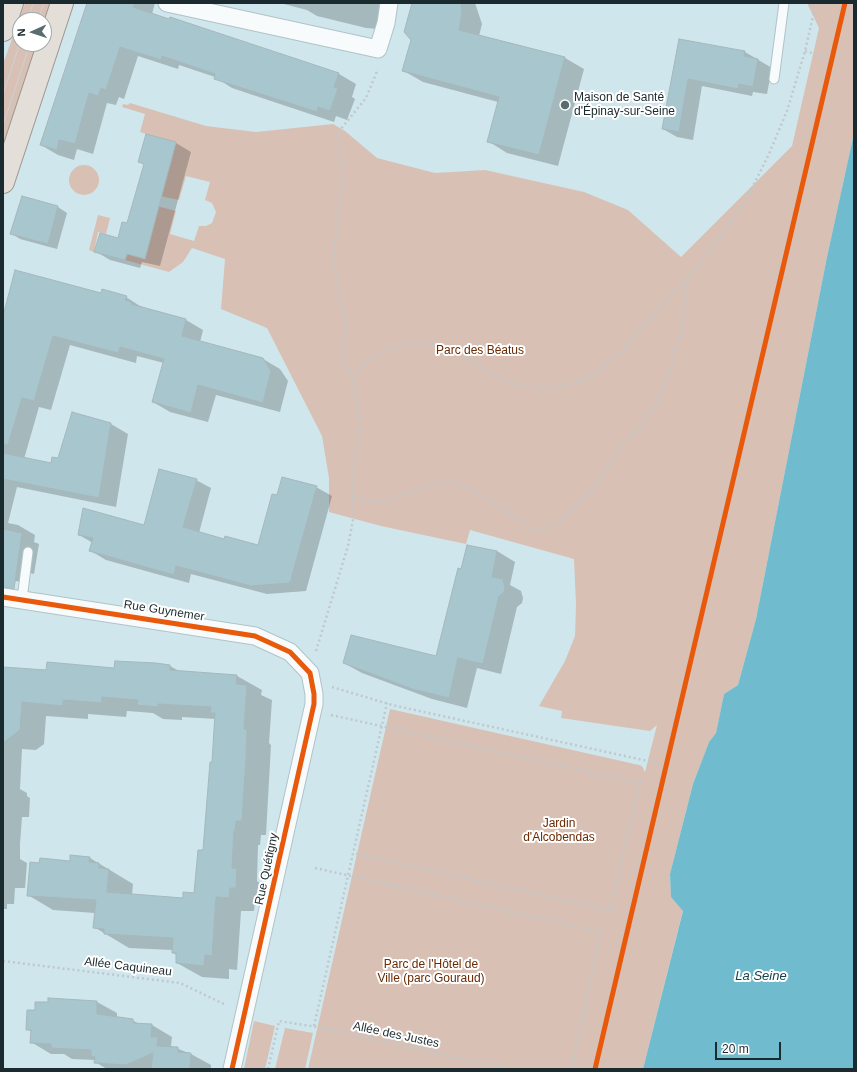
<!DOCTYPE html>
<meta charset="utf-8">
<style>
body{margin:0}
#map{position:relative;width:857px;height:1072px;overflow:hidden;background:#cfe6ec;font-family:Arial,sans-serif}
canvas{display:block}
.frame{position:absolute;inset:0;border:4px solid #1a2a2e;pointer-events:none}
.north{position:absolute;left:12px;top:12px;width:40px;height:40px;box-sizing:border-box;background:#fff;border:1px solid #a3aaab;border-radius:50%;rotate:267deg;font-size:11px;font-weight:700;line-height:16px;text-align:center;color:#1a2a2e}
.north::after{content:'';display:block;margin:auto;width:14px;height:18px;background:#596c70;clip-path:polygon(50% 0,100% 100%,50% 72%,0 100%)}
.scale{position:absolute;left:715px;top:1042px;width:66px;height:18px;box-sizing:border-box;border:2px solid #1a2a2e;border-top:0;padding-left:5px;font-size:12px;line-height:14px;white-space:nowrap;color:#1a2a2e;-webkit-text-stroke:3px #fff;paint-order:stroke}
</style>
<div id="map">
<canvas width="857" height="1072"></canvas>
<div class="frame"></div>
<div class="north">N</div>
<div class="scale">20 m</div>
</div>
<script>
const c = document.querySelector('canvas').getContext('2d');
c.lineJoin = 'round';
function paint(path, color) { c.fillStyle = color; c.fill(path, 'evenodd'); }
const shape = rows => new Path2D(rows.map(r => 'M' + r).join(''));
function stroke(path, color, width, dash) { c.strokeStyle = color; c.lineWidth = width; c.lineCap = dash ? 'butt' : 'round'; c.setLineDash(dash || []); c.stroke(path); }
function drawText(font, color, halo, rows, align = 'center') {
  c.font = font + ' Arial,sans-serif'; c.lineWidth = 4; c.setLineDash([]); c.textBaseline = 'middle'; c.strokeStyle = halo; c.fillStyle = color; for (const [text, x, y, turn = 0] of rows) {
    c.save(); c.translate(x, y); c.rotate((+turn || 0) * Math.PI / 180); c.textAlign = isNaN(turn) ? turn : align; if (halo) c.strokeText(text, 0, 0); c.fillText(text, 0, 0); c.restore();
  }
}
paint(shape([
 [25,3,52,3,44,26,44,20,20,20,20,44,38,44,3,148,3,64],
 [807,3,854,3,854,133,827,257,756,619,738,685,724,694,716,733,709,742,693,784,670,874,671,897,683,910,643,1069,308,1069,390,709,639,765,642,766,645,772,657,725,650,731,561,718,562,711,539,706,565,661,575,636,576,605,574,559,470,530,466,544,381,526,329,512,329,478,322,436,267,328,221,309,225,259,192,248,183,262,169,272,125,260,153,205,176,211,170,234,194,241,199,226,206,226,212,223,216,212,212,203,205,200,210,182,186,176,179,200,155,195,169,170,176,143,140,132,145,114,122,107,123,104,128,105,130,103,206,126,256,132,333,124,345,131,377,158,435,173,485,170,584,192,628,210,681,257,792,146,819,28],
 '69 180a15 15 0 1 1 30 0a15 15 0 1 1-30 0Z',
 [98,215,110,218,106,234,98,232,94,252,89,250],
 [254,1021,275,1026,265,1069,244,1069],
 [285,1028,313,1033,305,1069,275,1069]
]), '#d8c1b4');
paint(shape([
 [854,133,854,1069,643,1069,683,911,671,897,670,874,693,784,709,742,716,733,724,694,738,685,756,619,827,257]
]), '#70bcce');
paint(shape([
 [88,3,155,3,152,14,170,20,170,18,339,74,356,84,352,97,355,99,347,120,336,116,334,122,232,88,215,77,179,65,178,69,138,56,124,99,119,97,116,105,107,103,93,154,77,149,74,160,58,155,41,145],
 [280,3,389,3,378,29,366,28,317,16,307,10],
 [413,3,475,3,482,24,479,36,565,58,584,69,558,166,507,153,488,141,498,102,423,82,404,71,412,40],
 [679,40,745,52,772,68,767,94,753,92,752,96,702,86,693,140,677,137,663,129],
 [176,143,191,152,160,266,142,262,140,268,110,260,95,251,118,239,128,225,144,164,139,162],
 [58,207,67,213,57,249,20,239,11,233],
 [102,295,126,297,143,308,186,320,203,330,200,342,263,359,280,369,288,381,280,412,216,395,208,422,170,412,153,402,164,363,137,356,136,363,70,345,51,410,39,407,24,459,52,464,111,424,128,434,116,507,17,487,8,523,18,525,35,535,34,542,39,544,34,574,30,573,28,583,3,579,3,319],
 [196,480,211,488,199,533,225,540,259,546,277,496,316,487,332,496,306,591,267,594,191,574,189,583,106,560,91,551,93,543,79,535,144,526],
 [497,551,515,562,510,585,521,591,523,598,522,603,517,607,501,674,477,668,467,708,432,699,362,673,344,663,437,657,462,570],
 [170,666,179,671,237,676,262,690,261,695,272,700,269,743,271,745,266,835,261,835,260,845,258,845,257,881,261,884,261,902,255,902,254,911,241,911,237,970,229,969,229,979,202,977,177,963,177,955,173,953,173,950,129,948,94,927,95,913,53,910,28,895,70,862,90,858,133,884,132,895,184,899,195,894,204,851,216,719,182,717,182,720,163,719,153,713,127,711,126,717,88,714,88,719,46,716,44,744,36,750,22,749,20,789,27,793,27,796,30,798,29,817,22,817,20,844,20,859,27,863,25,888,15,888,14,904,7,904,7,909,3,909,3,668,47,671],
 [97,1002,117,1013,117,1018,132,1020,141,1025,152,1025,172,1037,171,1046,191,1054,211,1065,211,1069,107,1069,95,1062,95,1060,72,1059,64,1054,51,1054,31,1042,32,1032,27,1029]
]), '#0003');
const building = shape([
 [87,3,135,3,133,7,169,19,170,17,339,73,334,87,338,88,330,111,318,107,317,112,214,79,215,74,162,56,161,60,120,47,106,90,101,88,98,96,89,93,75,144,59,140,57,150,40,145,87,3],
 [412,3,461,3,462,13,459,30,565,57,539,155,487,142,499,97,402,71,411,40,404,32,412,3],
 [679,39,745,51,744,56,758,59,753,87,739,84,738,89,688,79,679,132,662,129,679,39],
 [146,134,176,142,145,259,127,254,125,260,94,252,100,233,118,238,122,222,127,223,144,164,138,162,146,134],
 [22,196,58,206,48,244,10,234,22,196],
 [15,270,101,293,102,289,127,296,125,300,132,302,131,304,186,319,182,336,263,358,271,371,263,403,198,385,191,413,152,402,164,359,120,347,118,353,53,336,34,401,22,398,8,445,3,444,3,316,15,270],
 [72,412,111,423,99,498,3,479,3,453,51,463,52,457,58,458,72,412],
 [159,469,197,479,183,527,224,539,225,536,258,545,272,494,277,495,282,477,317,486,290,583,251,586,176,566,174,575,89,551,93,538,78,535,83,508,144,525,159,469],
 [3,529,22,533,14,589,3,587,3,529],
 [467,545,497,551,492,577,503,579,505,587,504,592,499,596,483,664,458,658,449,698,412,689,343,663,351,635,436,656,458,568,461,569,467,545],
 [115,661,156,663,170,665,170,670,237,675,236,684,247,685,244,729,247,729,246,759,242,821,236,821,235,831,234,831,232,868,237,869,236,888,230,888,229,898,216,897,212,956,205,955,204,966,176,963,176,953,172,953,173,938,104,934,104,929,93,928,96,900,27,896,30,862,39,863,40,858,70,861,70,855,90,857,89,862,99,863,99,868,109,869,107,892,183,898,183,892,194,893,198,850,203,850,210,762,212,762,215,713,210,713,211,707,158,704,158,707,137,705,138,700,102,697,102,703,63,700,63,706,22,702,20,730,3,743,3,667,46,670,47,662,114,668,115,661],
 [48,998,97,1001,97,1014,133,1019,133,1023,152,1024,151,1037,158,1037,157,1046,178,1047,178,1052,191,1053,190,1069,151,1069,153,1053,126,1065,94,1063,95,1057,91,1056,91,1050,51,1048,51,1044,30,1043,31,1030,26,1030,27,1010,35,1010,35,1002,48,1002,48,998]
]);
paint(building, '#a8c6cd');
stroke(building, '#a5b7bc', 1);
const service = shape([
 [774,79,784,3],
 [22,599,28,552]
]);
const minor = shape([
 [167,3,378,49,386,23,389,3],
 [3,597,255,636,290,652,310,673,314,694,314,704,232,1069]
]);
const primary = shape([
 [3,30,12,3],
 [3,182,62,3]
]);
stroke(service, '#b1c3c7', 11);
stroke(minor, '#b1c3c7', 19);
stroke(primary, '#9c9790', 24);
stroke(shape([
 [805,51,832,59],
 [352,377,365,363,386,350,409,343,433,343,452,350,495,376,520,386,550,388,576,382,596,373,622,351,643,325,688,278,722,235,745,202,768,156,787,111,805,51,816,3],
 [352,497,369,501,385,501,434,483,449,482,470,488,532,528,541,530,549,528,560,522,592,490,621,446,637,431,658,402,671,367,683,324,687,279],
 [316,651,348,546,353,520,352,478,361,423,352,377,345,363,343,352,346,326,334,266,335,240,343,180,342,162,337,139,340,130,366,98,378,69],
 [332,687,392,705,666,765],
 [331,715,640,783,610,910,353,853],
 [315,868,601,932,571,1069],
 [3,961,180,983,226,1005],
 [314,1026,387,703],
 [268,1069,279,1021,318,1027,510,1069]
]), '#c0c8cb', 2.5, [2, 3]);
stroke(service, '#f8fbfc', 9);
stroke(minor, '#f8fbfc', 17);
stroke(primary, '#e4ded9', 22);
stroke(shape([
 [28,20,33,3],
 [38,20,44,3],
 [3,94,20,43],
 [3,125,30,44]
]), '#ccd3d5', 1);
stroke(shape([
 [3,597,255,636,290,652,310,673,314,694,314,704,232,1069],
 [595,1069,845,3]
]), '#e8590c', 5);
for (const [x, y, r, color] of [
 [565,105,5,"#596c70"]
]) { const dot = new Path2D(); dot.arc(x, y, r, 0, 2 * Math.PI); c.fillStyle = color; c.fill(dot); stroke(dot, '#fff', 1.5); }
drawText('12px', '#1a2a2e', '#fff', [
 ["Maison de Santé",574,98],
 ["d'Épinay-sur-Seine",574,112]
], 'left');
drawText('12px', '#692a02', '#fff', [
 ["Parc des Béatus",480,351],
 ["Jardin",559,824],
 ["d'Alcobendas",559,838],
 ["Parc de l'Hôtel de",431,965],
 ["Ville (parc Gouraud)",431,979]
]);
drawText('12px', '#1a2a2e', '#fff', [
 ["Rue Guynemer",164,611,9],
 ["Rue Quétigny",267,869,-78],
 ["Allée Caquineau",128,967,7],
 ["Allée des Justes",396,1035,12]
]);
drawText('italic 13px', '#15414b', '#fff', [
 ["La Seine",761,976]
]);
</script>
